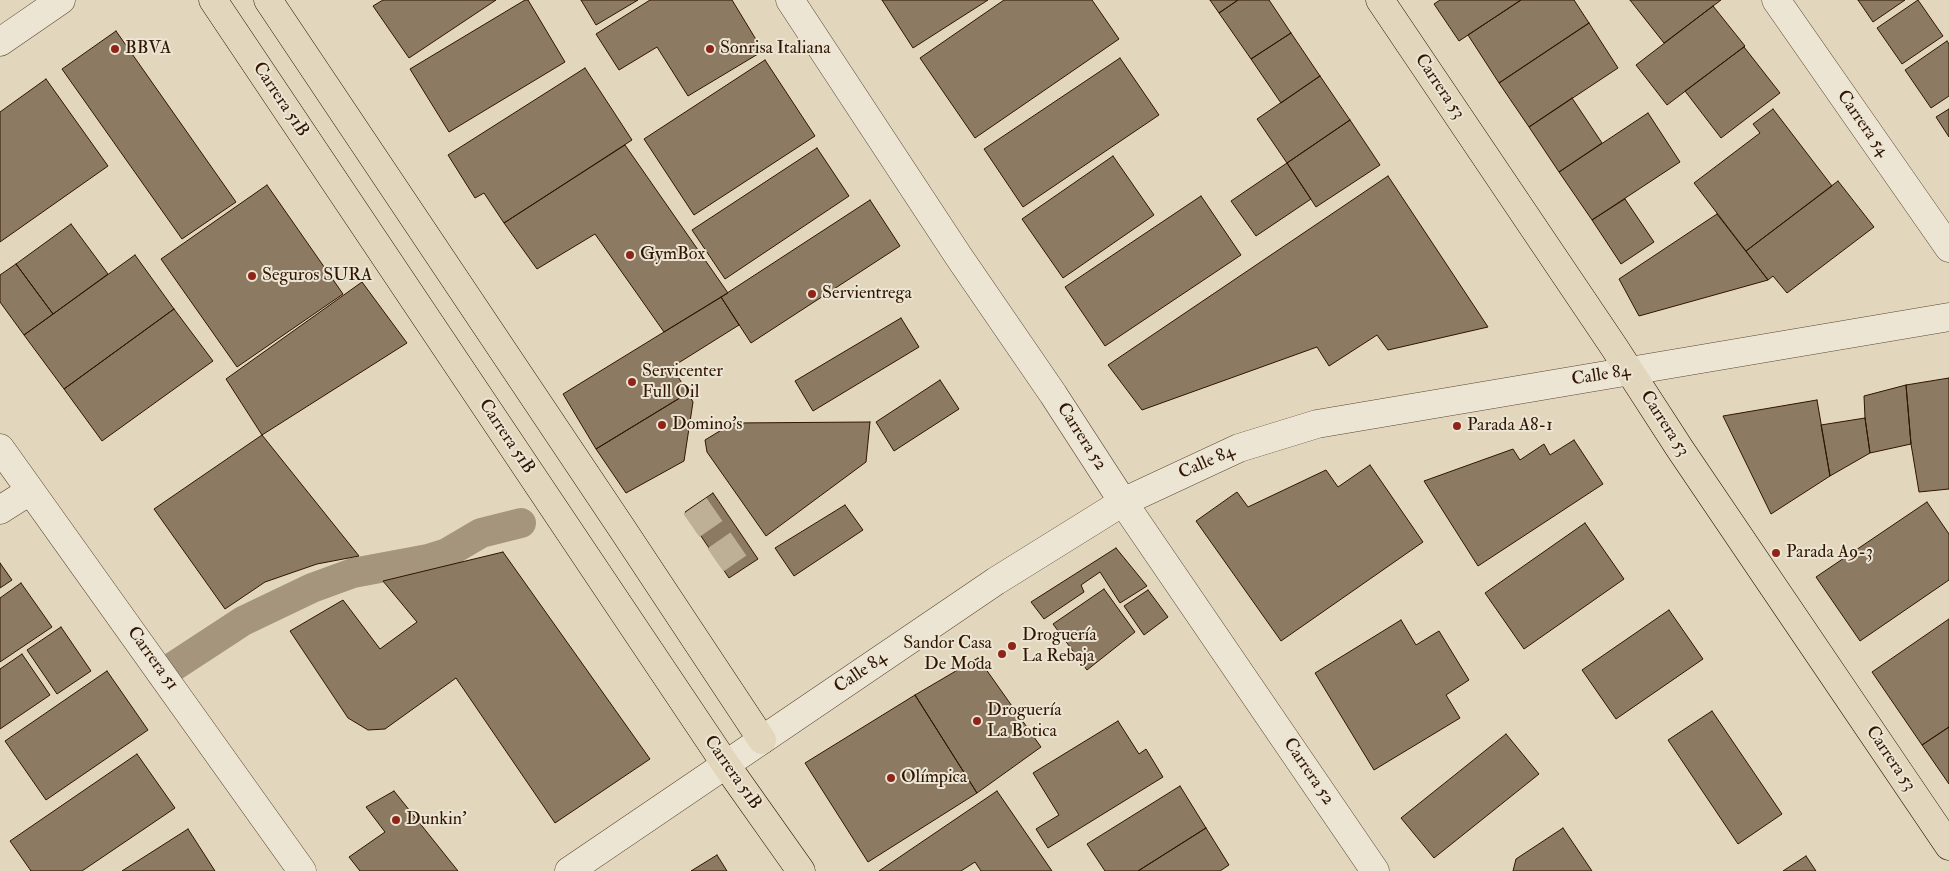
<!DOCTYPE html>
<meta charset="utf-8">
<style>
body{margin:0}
canvas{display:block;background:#e2d7bd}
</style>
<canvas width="1949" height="871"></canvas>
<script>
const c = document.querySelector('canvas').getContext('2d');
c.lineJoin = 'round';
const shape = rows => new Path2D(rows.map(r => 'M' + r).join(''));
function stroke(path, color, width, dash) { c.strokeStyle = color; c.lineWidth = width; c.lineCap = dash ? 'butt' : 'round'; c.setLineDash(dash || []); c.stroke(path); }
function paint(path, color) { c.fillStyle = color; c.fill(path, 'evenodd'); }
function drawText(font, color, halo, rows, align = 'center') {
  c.font = font + ' "IM FELL Double Pica",serif'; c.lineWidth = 4; c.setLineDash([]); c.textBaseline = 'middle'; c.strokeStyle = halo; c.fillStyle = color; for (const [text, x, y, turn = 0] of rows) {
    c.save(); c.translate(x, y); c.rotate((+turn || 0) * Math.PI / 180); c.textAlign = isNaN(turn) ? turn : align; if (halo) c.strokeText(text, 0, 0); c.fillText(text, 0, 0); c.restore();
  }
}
stroke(shape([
 [162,674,243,621,312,588,353,573,428,559,447,553,481,533,521,523]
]), '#a5957d', 30);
const building = shape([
 [383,0,496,0,409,58,373,6,383,0],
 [525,0,528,0,565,62,449,132,410,69,525,0],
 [581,0,638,0,596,25,581,0],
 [650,0,732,0,763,51,688,96,657,47,619,70,596,34,650,0],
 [882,0,988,0,913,48,882,0],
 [1004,0,1092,0,1119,39,975,138,920,58,1004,0],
 [1210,0,1238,0,1219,13,1210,0],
 [1238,0,1269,0,1291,33,1251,59,1219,13,1238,0],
 [1440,0,1521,0,1459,41,1434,4,1440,0],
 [1521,0,1574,0,1589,23,1499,83,1468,35,1521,0],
 [1630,0,1721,0,1664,43,1630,0],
 [1858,0,1905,0,1873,22,1858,0],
 [1918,0,1943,36,1902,64,1877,28,1918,0],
 [1713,6,1745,46,1667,105,1636,65,1713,6],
 [1589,23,1618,68,1529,127,1499,83,1589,23],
 [116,31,236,202,182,239,62,69,116,31],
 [1291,33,1320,76,1281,103,1251,59,1291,33],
 [1947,41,1949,44,1949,96,1931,108,1905,70,1947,41],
 [1744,47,1780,93,1721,138,1685,91,1744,47],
 [1120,58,1159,115,1023,207,984,149,1120,58],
 [765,60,815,136,694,215,644,139,765,60],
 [585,68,632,140,504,223,484,193,475,198,448,155,585,68],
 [1320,76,1350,120,1287,163,1257,119,1320,76],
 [46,79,108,166,0,242,0,112,46,79],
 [1572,98,1602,143,1559,172,1529,127,1572,98],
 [1773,109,1832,186,1746,251,1694,183,1760,133,1753,124,1773,109],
 [1949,109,1949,137,1936,117,1949,109],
 [1648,113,1680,162,1592,220,1559,172,1648,113],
 [1350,120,1380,165,1316,207,1287,163,1350,120],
 [625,145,728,293,664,332,595,234,537,269,504,223,625,145],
 [817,148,849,196,725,279,692,230,817,148],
 [1113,156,1154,215,1063,278,1022,219,1113,156],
 [1287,163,1311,199,1256,236,1231,201,1287,163],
 [1388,176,1488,327,1388,350,1377,335,1329,366,1317,347,1142,410,1108,365,1388,176],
 [1838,181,1874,227,1787,293,1773,276,1768,280,1746,251,1838,181],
 [267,185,343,294,237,367,161,259,267,185],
 [1201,196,1241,255,1105,346,1065,287,1201,196],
 [1625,199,1654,242,1621,264,1592,220,1625,199],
 [870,200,900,246,751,343,721,297,870,200],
 [1717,214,1768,280,1639,316,1619,279,1717,214],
 [71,224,108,274,53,314,16,264,71,224],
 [135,255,174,309,64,389,24,335,135,255],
 [16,264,53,314,24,335,0,302,0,275,16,264],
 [362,282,407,343,262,435,226,379,362,282],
 [721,297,739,325,672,367,688,393,596,449,563,394,721,297],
 [174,309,213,361,102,441,64,389,174,309],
 [901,318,919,347,813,411,795,381,901,318],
 [1949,378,1949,489,1919,492,1911,444,1906,385,1949,378],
 [940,380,959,409,894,451,876,422,940,380],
 [1906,385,1911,444,1870,453,1865,418,1864,396,1906,385],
 [688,393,693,402,684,461,626,493,596,449,688,393],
 [1817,400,1830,476,1771,514,1723,416,1817,400],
 [1865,418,1870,453,1830,476,1821,425,1865,418],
 [870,422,866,462,766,536,707,452,705,440,733,423,870,422],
 [262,435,359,556,317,564,265,582,225,609,154,509,262,435],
 [1574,440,1603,484,1478,566,1424,481,1513,449,1520,460,1544,444,1550,455,1574,440],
 [1370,465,1423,542,1281,641,1196,521,1237,492,1248,507,1326,470,1338,487,1370,465],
 [713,493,758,559,729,578,685,512,713,493],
 [1927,502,1949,534,1949,580,1860,641,1816,577,1927,502],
 [845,505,863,530,794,576,775,548,845,505],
 [1585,523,1624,579,1524,649,1485,593,1585,523],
 [1116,548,1147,586,1120,603,1100,572,1081,585,1084,592,1044,619,1031,602,1116,548],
 [503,552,650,759,555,823,456,678,385,729,368,730,348,718,290,631,343,600,380,649,417,622,383,581,503,552],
 [0,563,12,580,0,588,0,563],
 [21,583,52,627,0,662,0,598,21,583],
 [1104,589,1135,632,1087,670,1053,624,1104,589],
 [1148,590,1168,617,1144,635,1124,606,1148,590],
 [1669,610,1703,659,1616,719,1582,670,1669,610],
 [1949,619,1949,727,1922,745,1872,672,1949,619],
 [1401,620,1416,645,1439,631,1469,680,1446,695,1460,718,1374,770,1315,673,1401,620],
 [61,627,91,671,57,694,27,650,61,627],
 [22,654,50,695,0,729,0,669,22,654],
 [978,658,1041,747,977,793,915,695,978,658],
 [107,671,148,730,46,800,5,741,107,671],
 [915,695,977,793,868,862,805,763,915,695],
 [1712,711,1782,814,1738,844,1668,740,1712,711],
 [1118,721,1139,754,1146,749,1163,777,1048,848,1036,829,1059,815,1033,773,1118,721],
 [1949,727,1949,784,1922,745,1949,727],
 [1506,734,1539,774,1434,858,1401,818,1506,734],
 [137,754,175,808,82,871,31,871,10,841,137,754],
 [1180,786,1206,828,1138,871,1105,871,1087,844,1180,786],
 [394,791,458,871,360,871,349,857,385,832,366,807,394,791],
 [997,791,1052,871,981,871,975,862,961,871,879,871,997,791],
 [1206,828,1229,865,1220,871,1138,871,1206,828],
 [1563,828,1592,871,1513,871,1516,859,1563,828],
 [188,829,215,871,122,871,188,829],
 [717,855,727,871,691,871,717,855],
 [1806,856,1816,871,1783,871,1806,856]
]);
paint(building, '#8d7a63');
stroke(building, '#301501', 1);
stroke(shape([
 [695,506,740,571]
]), '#beb097', 28, [28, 14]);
const minor = shape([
 [790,0,959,257,1053,394,1123,502,1375,871],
 [1776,0,1949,248],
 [0,42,61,0],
 [0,448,302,871],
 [0,510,30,491],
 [569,871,996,581,1123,502,1239,448,1317,424,1949,317]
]);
const major = shape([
 [213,0,726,765,801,871],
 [268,0,623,530,762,740],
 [1380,0,1614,347,1680,449,1949,846]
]);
stroke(minor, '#5c4630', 29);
stroke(major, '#301501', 29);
stroke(minor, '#ece5d4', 28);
stroke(major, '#e2d7bd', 28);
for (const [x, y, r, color] of [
 [115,49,5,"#8f2418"],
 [710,49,5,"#8f2418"],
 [630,255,5,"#8f2418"],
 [252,276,5,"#8f2418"],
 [812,294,5,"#8f2418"],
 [632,382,5,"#8f2418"],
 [662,425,5,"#8f2418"],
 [1457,426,5,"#8f2418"],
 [1776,553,5,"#8f2418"],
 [1012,646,5,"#8f2418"],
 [1002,654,5,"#8f2418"],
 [977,721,5,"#8f2418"],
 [891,778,5,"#8f2418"],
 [396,820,5,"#8f2418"]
]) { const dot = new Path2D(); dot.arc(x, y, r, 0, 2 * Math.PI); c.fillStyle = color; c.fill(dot); stroke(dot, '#ece5d4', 2); }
drawText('18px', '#301501', '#ece5d4', [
 ["BBVA",125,49],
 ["Sonrisa Italiana",720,49],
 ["GymBox",640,255],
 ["Seguros SURA",262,276],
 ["Servientrega",822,294],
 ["Servicenter",642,372],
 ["Full Oil",642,393],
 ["Domino's",672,425],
 ["Parada A8-1",1467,426],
 ["Parada A9-3",1786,553],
 ["Droguería",1022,636],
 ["La Rebaja",1022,657],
 ["Sandor Casa",992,644,"right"],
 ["De Moda",992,665,"right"],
 ["Droguería",987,711],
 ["La Botica",987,732],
 ["Olímpica",901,778],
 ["Dunkin'",406,820]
], 'left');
drawText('18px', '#301501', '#ece5d4', [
 ["Carrera 53",1439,87,56],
 ["Carrera 51B",280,100,56],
 ["Carrera 54",1862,124,55],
 ["Calle 84",1601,376,-9],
 ["Carrera 53",1664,424,57],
 ["Carrera 51B",506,437,56],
 ["Carrera 52",1081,437,57],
 ["Calle 84",1207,463,-24],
 ["Carrera 51",152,659,54],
 ["Calle 84",861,673,-34],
 ["Carrera 53",1890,759,56],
 ["Carrera 52",1308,772,56],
 ["Carrera 51B",732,773,55]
]);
</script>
